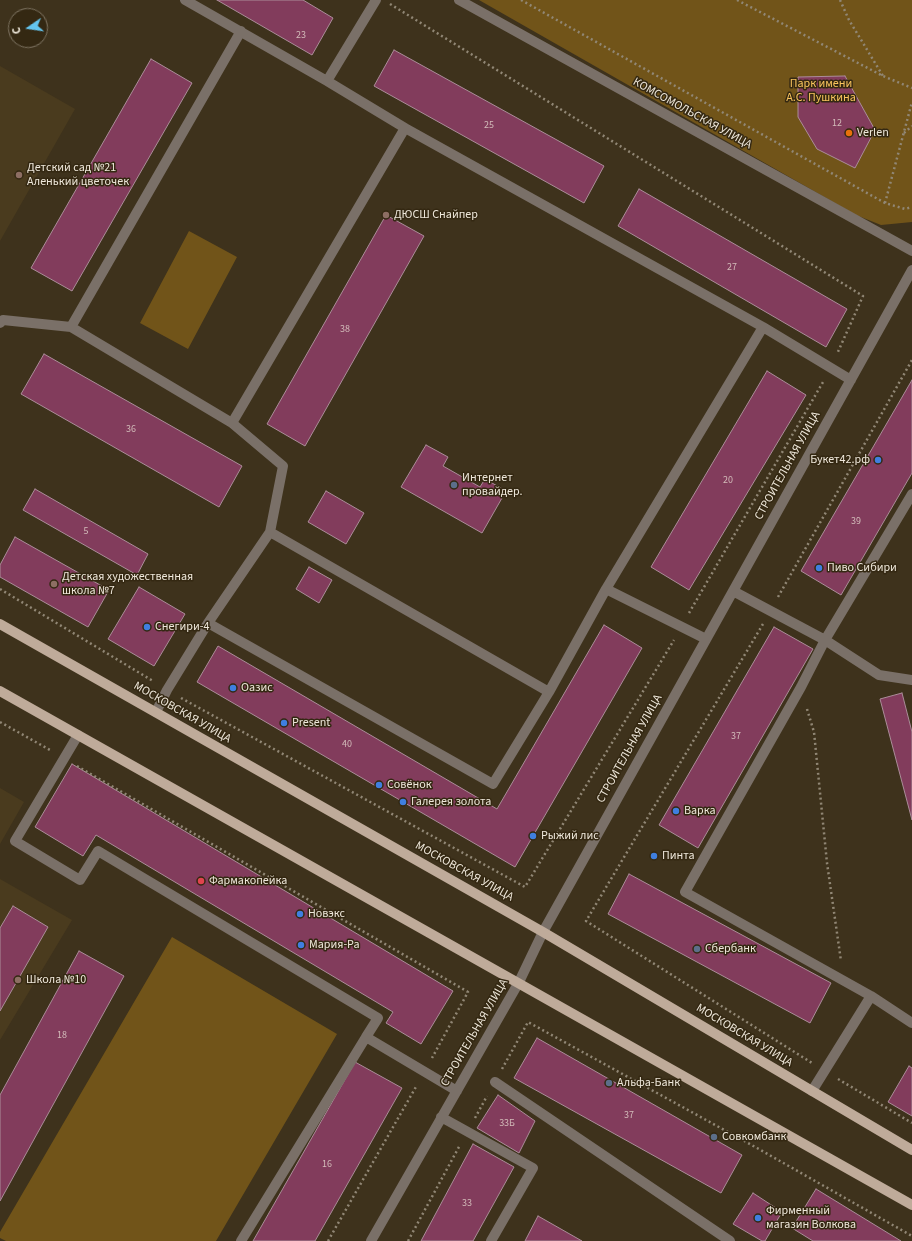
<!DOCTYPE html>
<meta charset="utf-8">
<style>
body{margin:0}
#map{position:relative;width:912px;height:1241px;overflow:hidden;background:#3e321c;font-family:"Source Sans 3",sans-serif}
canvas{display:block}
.north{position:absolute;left:8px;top:8px;width:40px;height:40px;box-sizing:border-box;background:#342812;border:1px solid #7e7462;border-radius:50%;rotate:257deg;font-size:11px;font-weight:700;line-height:16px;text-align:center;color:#eee7da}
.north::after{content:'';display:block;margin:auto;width:14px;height:18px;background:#64c5ee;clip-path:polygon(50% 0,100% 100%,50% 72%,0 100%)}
</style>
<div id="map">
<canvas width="912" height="1241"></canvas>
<div class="north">С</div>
</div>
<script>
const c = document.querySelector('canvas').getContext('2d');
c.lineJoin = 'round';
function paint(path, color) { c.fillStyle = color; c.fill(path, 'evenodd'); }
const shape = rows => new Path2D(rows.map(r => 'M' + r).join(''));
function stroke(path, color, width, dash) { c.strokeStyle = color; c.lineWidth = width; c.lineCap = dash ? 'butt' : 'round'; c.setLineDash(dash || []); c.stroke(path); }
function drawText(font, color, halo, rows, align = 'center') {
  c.font = font + ' "Source Sans 3",sans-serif'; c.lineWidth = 3; c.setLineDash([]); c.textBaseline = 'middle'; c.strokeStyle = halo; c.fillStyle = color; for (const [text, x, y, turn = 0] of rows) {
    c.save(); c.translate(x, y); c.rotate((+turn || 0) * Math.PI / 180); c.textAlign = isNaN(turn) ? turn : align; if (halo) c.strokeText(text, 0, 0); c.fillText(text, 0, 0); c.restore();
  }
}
paint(shape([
 [0,66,75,109,0,241],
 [0,788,24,802,0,844],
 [0,879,72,920,0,1040]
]), '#4a3b1e');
paint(shape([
 [479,0,912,0,912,222,881,225,856,215],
 [189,231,237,257,188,349,140,323],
 [172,937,337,1034,216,1241,6,1241,0,1238,0,1232]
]), '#715419');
const building = shape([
 [217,0,303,0,333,18,312,55,217,0],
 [394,50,604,166,584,203,374,86,394,50],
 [151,59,192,83,72,291,31,268,151,59],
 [845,76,875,130,855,168,817,149,798,117,798,77,845,76],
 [639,189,847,309,826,347,618,226,639,189],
 [386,215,424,236,305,446,267,424,386,215],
 [44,354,242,466,219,507,21,394,44,354],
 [767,371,806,395,689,590,651,567,767,371],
 [912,380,912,473,841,595,801,571,912,380],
 [426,445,448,457,443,466,480,487,485,479,506,491,482,533,401,487,426,445],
 [35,489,148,554,137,575,23,510,35,489],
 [326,491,364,513,346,544,308,522,326,491],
 [15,537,109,590,88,627,0,577,0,565,15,537],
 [309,567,332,580,319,603,296,589,309,567],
 [139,587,185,614,154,666,108,639,139,587],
 [604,625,642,648,515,867,197,682,218,646,497,809,604,625],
 [774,627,813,649,698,848,659,825,774,627],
 [902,693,912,732,912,820,880,699,902,693],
 [72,764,453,991,421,1044,386,1023,393,1012,96,835,83,856,35,827,72,764],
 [629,874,831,983,810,1023,608,914,629,874],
 [13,906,48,927,0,1011,0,928,13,906],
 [79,951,124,976,0,1201,0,1095,79,951],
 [537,1038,742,1155,721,1193,514,1078,537,1038],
 [355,1062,402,1088,315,1241,253,1241,355,1062],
 [909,1066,912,1068,912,1116,888,1102,909,1066],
 [498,1095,535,1121,519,1153,477,1128,498,1095],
 [473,1144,514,1167,473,1241,421,1241,473,1144],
 [816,1189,901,1241,813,1241,792,1228,816,1189],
 [753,1193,782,1212,765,1241,762,1241,733,1224,753,1193],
 [538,1216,582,1241,525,1241,538,1216]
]);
paint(building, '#823c5c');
stroke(building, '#ab8d99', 1);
stroke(shape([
 [521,0,885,203,905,209,912,207],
 [737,0,883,76,912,88],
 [840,0,849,20,883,76],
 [390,4,863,296,837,354],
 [904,133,912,126],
 [885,203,912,102],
 [0,589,153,681],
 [778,597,912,360],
 [689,613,823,382],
 [763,624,586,921,812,1063],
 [181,698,525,887,674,640],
 [807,709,814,732,827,863,841,961],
 [0,722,50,750],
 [77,766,468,992,432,1058],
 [502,1069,528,1022,757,1148,912,1236],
 [838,1079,912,1123],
 [475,1118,487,1096],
 [328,1241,417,1085],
 [408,1241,460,1145]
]), '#918775', 2.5, [2, 3]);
stroke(shape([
 [185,0,327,81,405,128],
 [459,0,912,251],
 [327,81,376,0],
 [0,323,3,320,71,327,232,423],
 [71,327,241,31],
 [912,494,825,640,879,675,912,680],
 [606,589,763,327],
 [733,591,825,640,801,687,685,892,871,996,812,1091],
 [208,623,270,532],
 [549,692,270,532,283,466,232,423,405,128,763,327,851,380],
 [156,712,167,690,208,623,493,784,549,692,606,589,706,639],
 [78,735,15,841,80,880,98,851,378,1018,366,1037,457,1091],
 [871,996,912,1023],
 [495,1082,730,1241],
 [441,1117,533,1168,491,1241],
 [241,1241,366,1037],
 [371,1241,519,982,543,932,912,270]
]), '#7a7068', 10);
stroke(shape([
 [0,624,543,932,912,1150],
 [0,691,912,1205]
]), '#bfab9a', 10);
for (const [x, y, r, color] of [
 [849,133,4,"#e8710a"],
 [19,175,4,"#8d6e63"],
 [386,215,4,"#8d6e63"],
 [878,460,4,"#3f7fe0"],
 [454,485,4,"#5c6f8a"],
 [819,568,4,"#3f7fe0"],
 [54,584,4,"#8d6e63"],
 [147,627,4,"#3f7fe0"],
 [233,688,4,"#3f7fe0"],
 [284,723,4,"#3f7fe0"],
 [379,785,4,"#3f7fe0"],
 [403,802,4,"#3f7fe0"],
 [676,811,4,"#3f7fe0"],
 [533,836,4,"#3f7fe0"],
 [654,856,4,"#3f7fe0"],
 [201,881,4,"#e0444e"],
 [300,914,4,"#3f7fe0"],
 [301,945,4,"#3f7fe0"],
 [697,949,4,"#5c6f8a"],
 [18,980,4,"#8d6e63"],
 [609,1083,4,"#5c6f8a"],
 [714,1137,4,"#5c6f8a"],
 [758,1218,4,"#3f7fe0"]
]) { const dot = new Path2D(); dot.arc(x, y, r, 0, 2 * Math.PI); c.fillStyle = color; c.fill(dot); stroke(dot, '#342812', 1.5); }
drawText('10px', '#d3bcba', null, [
 ["23",301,36],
 ["12",837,124],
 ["25",489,126],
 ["27",732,268],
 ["38",345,330],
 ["36",131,430],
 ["20",728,481],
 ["39",856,522],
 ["5",86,532],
 ["37",736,737],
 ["40",347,745],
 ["18",62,1036],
 ["37",629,1116],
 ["33Б",507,1124],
 ["16",327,1165],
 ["33",467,1204]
]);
drawText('12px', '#f9c45d', '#342812', [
 ["Парк имени",821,84],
 ["А.С. Пушкина",821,98]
]);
drawText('12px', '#eee7da', '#342812', [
 ["КОМСОМОЛЬСКАЯ УЛИЦА",692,114,29],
 ["СТРОИТЕЛЬНАЯ УЛИЦА",788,466,-61],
 ["МОСКОВСКАЯ УЛИЦА",182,713,30],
 ["СТРОИТЕЛЬНАЯ УЛИЦА",630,749,-61],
 ["МОСКОВСКАЯ УЛИЦА",464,872,29],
 ["СТРОИТЕЛЬНАЯ УЛИЦА",475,1033,-60],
 ["МОСКОВСКАЯ УЛИЦА",744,1036,31]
]);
drawText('12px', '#eee7da', '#342812', [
 ["Verlen",857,133],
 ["Детский сад №21",27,168],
 ["Аленький цветочек",27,182],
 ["ДЮСШ Снайпер",394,215],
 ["Букет42.рф",870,460,"right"],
 ["Интернет",462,478],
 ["провайдер.",462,492],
 ["Пиво Сибири",827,568],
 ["Детская художественная",62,577],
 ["школа №7",62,591],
 ["Снегири-4",155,627],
 ["Оазис",241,688],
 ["Present",292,723],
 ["Совёнок",387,785],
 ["Галерея золота",411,802],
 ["Варка",684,811],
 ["Рыжий лис",541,836],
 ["Пинта",662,856],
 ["Фармакопейка",209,881],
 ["Новэкс",308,914],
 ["Мария-Ра",309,945],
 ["Сбербанк",705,949],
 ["Школа №10",26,980],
 ["Альфа-Банк",617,1083],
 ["Совкомбанк",722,1137],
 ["Фирменный",766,1211],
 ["магазин Волкова",766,1225]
], 'left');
</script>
